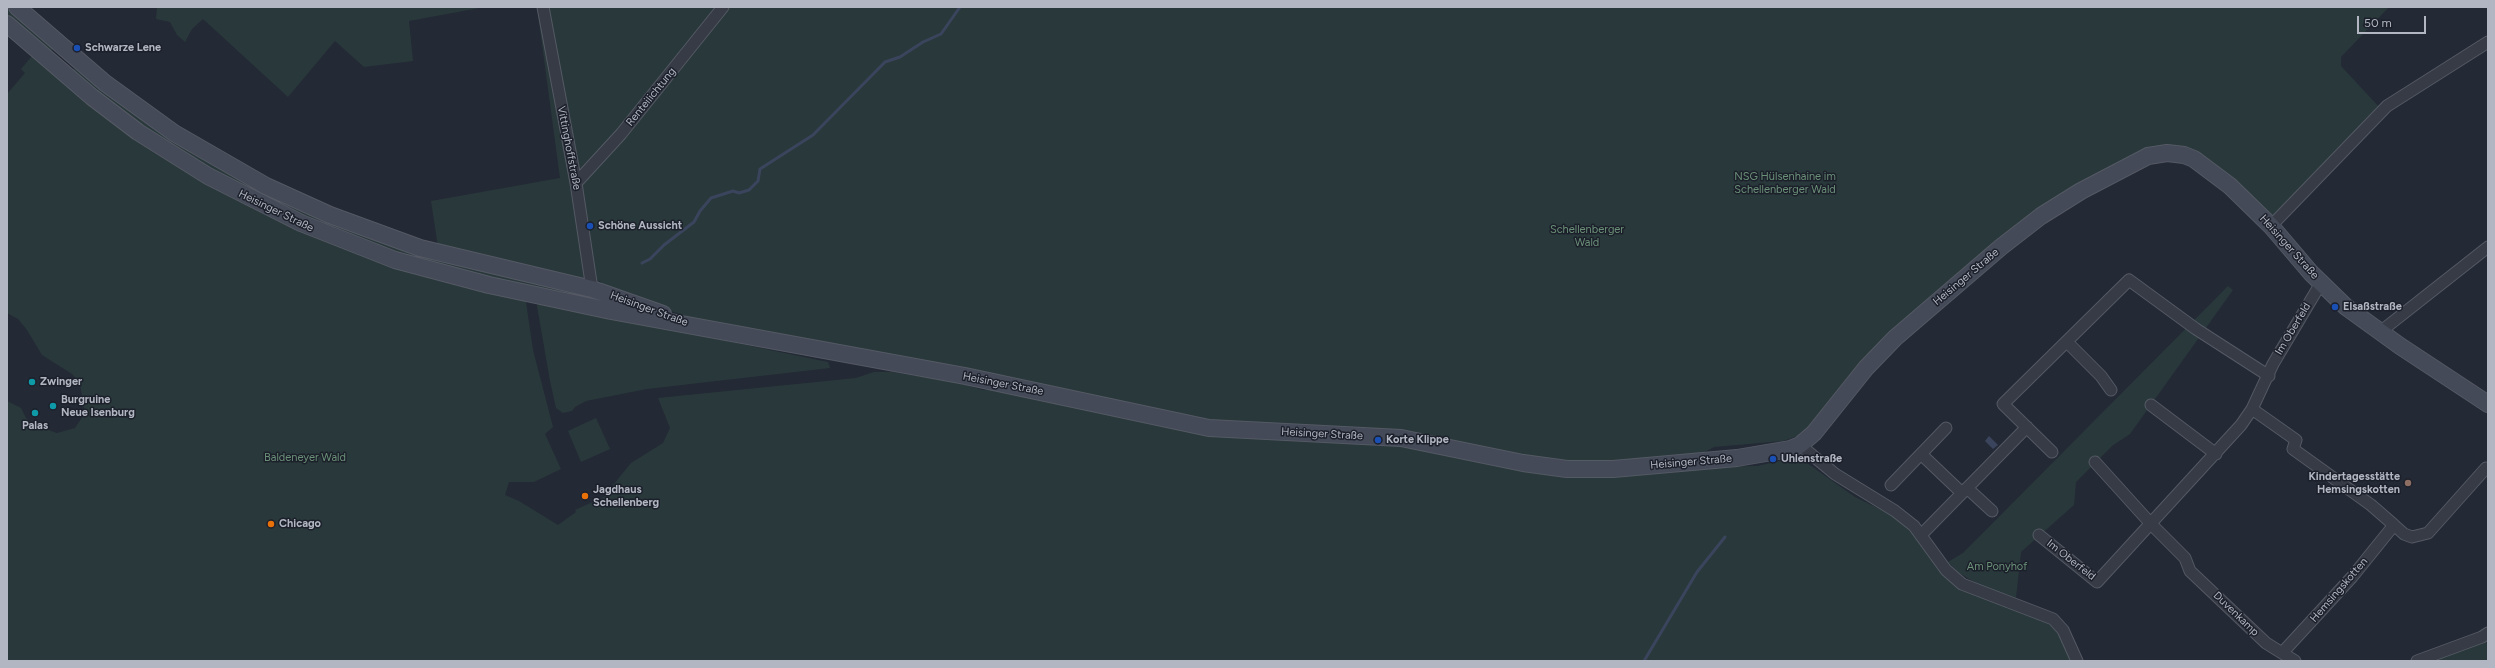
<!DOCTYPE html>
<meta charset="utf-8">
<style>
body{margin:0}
#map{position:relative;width:2495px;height:668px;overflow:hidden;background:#232935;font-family:Figtree,sans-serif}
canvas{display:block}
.frame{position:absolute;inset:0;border:8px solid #b1b6c2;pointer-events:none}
.scale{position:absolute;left:2357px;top:16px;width:69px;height:18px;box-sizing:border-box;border:2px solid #b1b6c2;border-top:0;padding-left:5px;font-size:12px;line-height:14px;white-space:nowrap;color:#b1b6c2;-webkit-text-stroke:3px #1c202b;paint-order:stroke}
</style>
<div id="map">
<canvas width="2495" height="668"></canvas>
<div class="frame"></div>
<div class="scale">50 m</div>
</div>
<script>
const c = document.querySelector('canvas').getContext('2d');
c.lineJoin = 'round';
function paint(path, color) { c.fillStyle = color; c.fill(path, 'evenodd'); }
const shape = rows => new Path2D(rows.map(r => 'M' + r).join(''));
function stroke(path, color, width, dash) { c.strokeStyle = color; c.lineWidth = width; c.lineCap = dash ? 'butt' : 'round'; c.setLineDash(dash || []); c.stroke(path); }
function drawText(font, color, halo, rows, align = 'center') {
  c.font = font + ' Figtree,sans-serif'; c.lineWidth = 3; c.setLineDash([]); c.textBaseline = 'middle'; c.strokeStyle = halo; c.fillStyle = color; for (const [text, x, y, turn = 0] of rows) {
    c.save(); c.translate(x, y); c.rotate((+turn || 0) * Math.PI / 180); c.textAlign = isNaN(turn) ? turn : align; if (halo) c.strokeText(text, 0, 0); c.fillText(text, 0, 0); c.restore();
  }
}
paint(shape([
 [7,7,10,7,53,46,52,50,50,52,7,18],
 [157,7,485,7,409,21,413,61,364,67,335,41,288,97,203,19,192,29,185,42,177,35,170,22,156,19],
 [537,7,2389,7,2341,57,2341,66,2381,109,2272,225,2231,185,2167,152,2030,220,1801,435,1783,441,1714,447,1695,457,1569,466,1204,422,701,321,619,294,606,288,600,281,573,277,438,247,431,201,560,178],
 [36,51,239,198,522,297,526,302,533,350,553,427,545,434,561,469,534,482,509,482,505,495,519,501,558,525,576,512,575,510,610,494,609,490,631,463,663,443,670,428,658,398,856,378,874,372,892,372,959,383,983,390,995,389,1184,429,1405,444,1522,469,1757,466,1794,458,1807,463,1855,497,1890,514,1906,525,1917,536,1940,569,2055,627,2073,661,7,661,7,401,21,408,26,418,34,425,57,433,75,428,81,419,84,409,80,384,72,374,42,355,27,330,18,319,7,313,7,94,25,73,21,69],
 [78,67,267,192,578,292,580,299,447,271,312,224,184,157,72,73,73,69],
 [2228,286,2233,290,2130,434,2112,446,2076,482,2074,505,2021,552,2016,598,1983,587,1959,573,1948,562,1963,553],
 [539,302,828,362,830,368,647,389,586,401,575,407,572,411,563,413,556,408,550,381,537,306],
 [596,418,610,449,581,462,568,431],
 [2482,640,2488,644,2488,661,2424,661]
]), '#29383a');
paint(shape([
 [1989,436,1998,445,1993,449,1985,441]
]), '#3a455d');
stroke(shape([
 [642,263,650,259,664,245,694,222,700,211,711,198,733,191,739,193,749,190,758,181,760,169,813,135,885,62,900,57,923,42,941,34,960,7],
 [1644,661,1697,572,1725,537]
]), '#3a455d', 3);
const street = shape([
 [543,7,576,183,592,289],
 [576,183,621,134,723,7],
 [2271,226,2387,106,2488,42],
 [2380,332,2488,247],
 [2067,342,2101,376,2111,390],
 [2151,405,2216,454],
 [2252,409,2296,440,2293,449,2371,505,2394,525],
 [1800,445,1835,474,1895,511,1914,526,1946,570,1962,584,2053,619,2063,630,2077,661],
 [2052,452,2003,404,2129,280,2196,329,2269,376],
 [1921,454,1962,493],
 [2095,462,2152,525,2185,558,2190,571,2266,643,2295,661],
 [1891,485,1946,428],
 [1967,488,1992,511],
 [1921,535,2027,427],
 [2039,535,2097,582,2241,425,2252,409,2273,364,2321,283],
 [2282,653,2352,577,2394,525,2404,534,2412,537,2428,533,2486,468],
 [2417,661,2482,637,2488,633]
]);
const secondary = shape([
 [17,7,105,83,174,133,266,186,330,215,420,248,592,289,663,314],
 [7,24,92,97,138,132,208,176,301,223,395,260,489,285,611,311,965,376,1209,428,1401,438,1523,463,1567,469,1613,469,1737,458,1790,449,1800,445,1814,433,1866,368,1895,338,2001,247,2041,216,2081,191,2148,156,2167,153,2184,155,2194,159,2230,186,2271,226,2311,273,2346,307,2400,346,2488,404]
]);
stroke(street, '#545964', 13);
stroke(secondary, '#545964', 18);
stroke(street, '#363b46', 11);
stroke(secondary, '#454a59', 16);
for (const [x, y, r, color] of [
 [77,48,4,"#1a4fb4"],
 [590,226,4,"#1a4fb4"],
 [2335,307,4,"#1a4fb4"],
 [32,382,4,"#0f9aa8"],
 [53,406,4,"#0f9aa8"],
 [35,413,4,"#0f9aa8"],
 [1378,440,4,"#1a4fb4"],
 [1773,459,4,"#1a4fb4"],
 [2408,483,4,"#8d6e63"],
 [585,496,4,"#e8710a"],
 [271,524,4,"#e8710a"]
]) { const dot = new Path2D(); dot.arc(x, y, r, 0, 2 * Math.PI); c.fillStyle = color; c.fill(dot); stroke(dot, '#1c202b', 1.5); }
drawText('bold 11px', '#b1b6c2', '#1c202b', [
 ["Schwarze Lene",85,48],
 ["Schöne Aussicht",598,226],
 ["Elsaßstraße",2343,307],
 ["Zwinger",40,382],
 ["Burgruine",61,400],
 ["Neue Isenburg",61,413],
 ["Palas",35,426,"center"],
 ["Korte Klippe",1386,440],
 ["Uhlenstraße",1781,459],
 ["Kindertagesstätte",2400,477,"right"],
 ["Hemsingskotten",2400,490,"right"],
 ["Jagdhaus",593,490],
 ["Schellenberg",593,503],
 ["Chicago",279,524]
], 'left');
drawText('11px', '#b1b6c2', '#1c202b', [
 ["Renteilichtung",651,97,-51],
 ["Vittinghoffstraße",569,148,79],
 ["Heisinger Straße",276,211,26],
 ["Heisinger Straße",2289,247,48],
 ["Heisinger Straße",1966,277,-40],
 ["Heisinger Straße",649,309,20],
 ["Im Oberfeld",2293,329,-59],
 ["Heisinger Straße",1003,384,11],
 ["Heisinger Straße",1322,434,3],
 ["Heisinger Straße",1691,462,-5],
 ["Im Oberfeld",2071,560,38],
 ["Hemsingskotten",2339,590,-49],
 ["Duvenkamp",2236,614,44]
]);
drawText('11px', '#6b9078', '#1c202b', [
 ["NSG Hülsenhaine im",1785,177],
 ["Schellenberger Wald",1785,190],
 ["Schellenberger",1587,230],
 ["Wald",1587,243],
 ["Baldeneyer Wald",305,458],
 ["Am Ponyhof",1997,567]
]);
</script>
